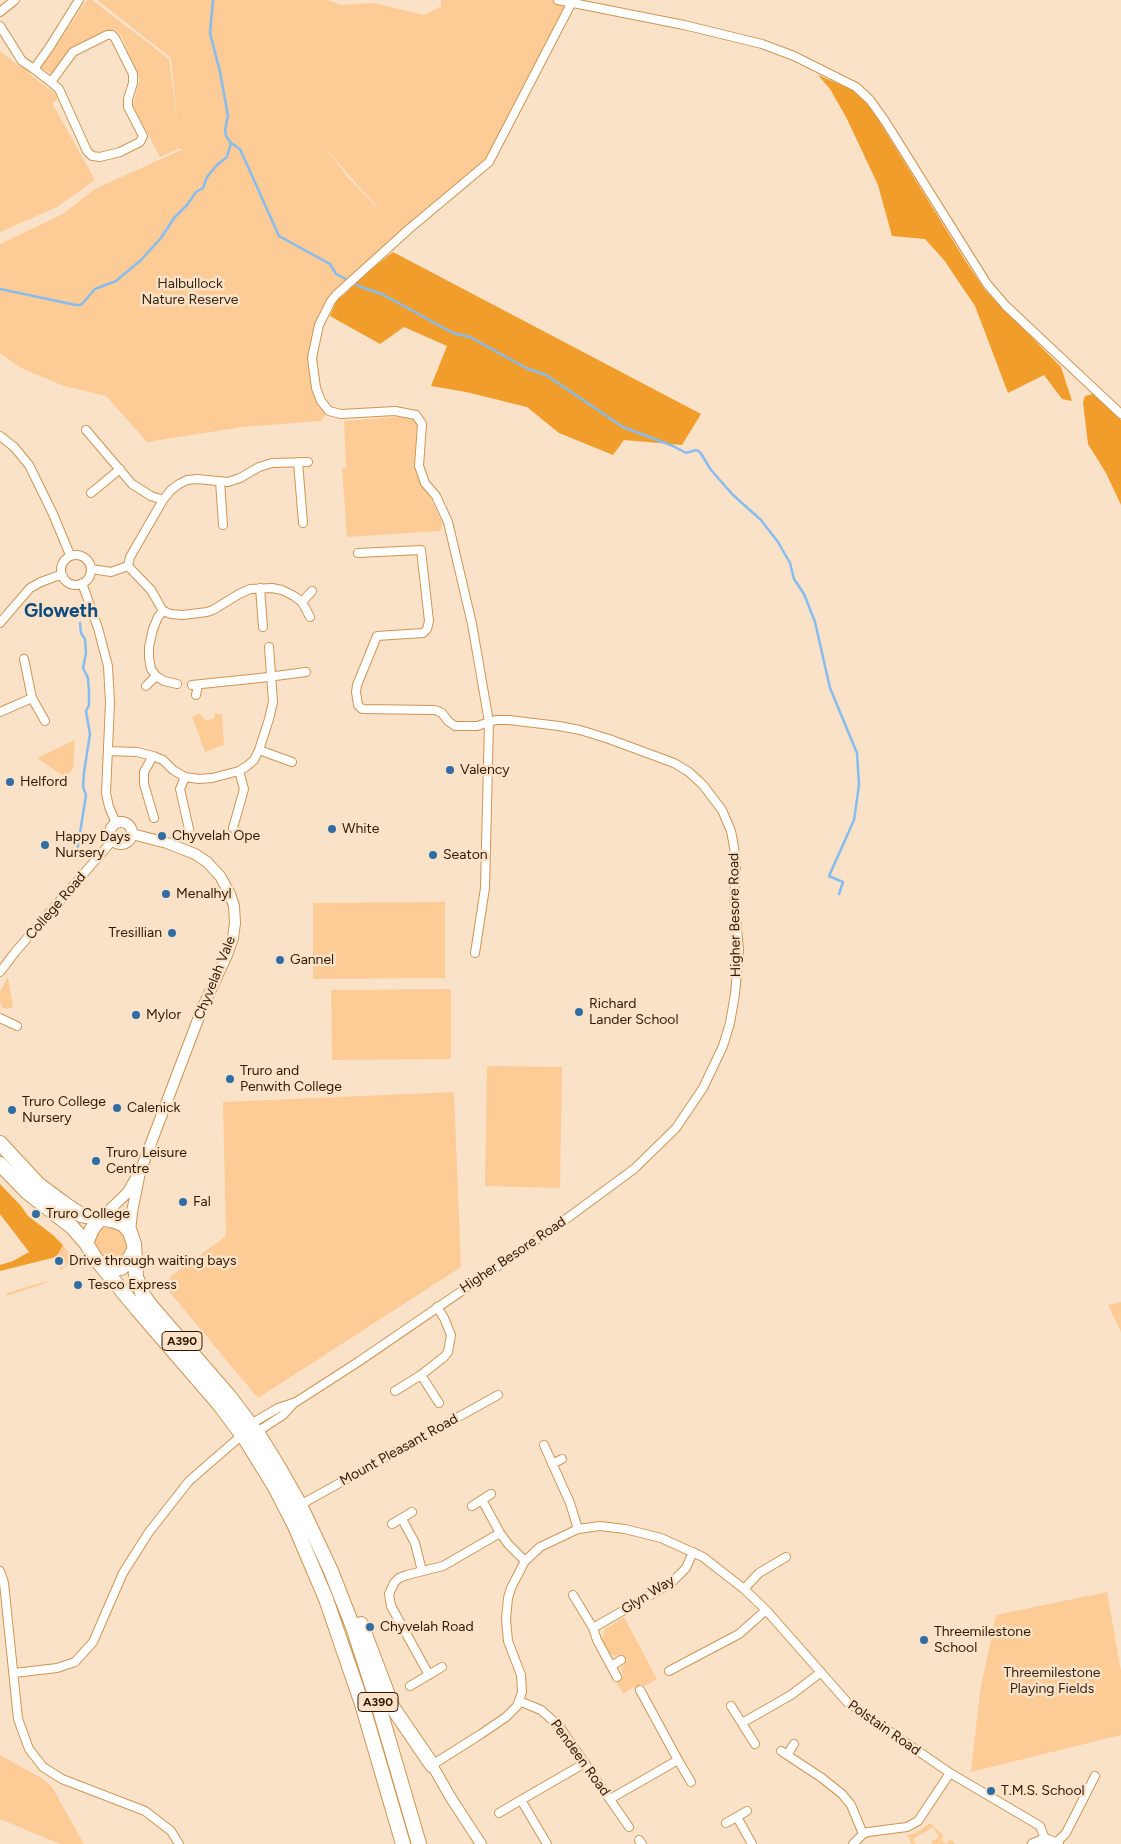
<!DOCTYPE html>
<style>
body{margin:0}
canvas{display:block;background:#fae2c8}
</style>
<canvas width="1121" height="1844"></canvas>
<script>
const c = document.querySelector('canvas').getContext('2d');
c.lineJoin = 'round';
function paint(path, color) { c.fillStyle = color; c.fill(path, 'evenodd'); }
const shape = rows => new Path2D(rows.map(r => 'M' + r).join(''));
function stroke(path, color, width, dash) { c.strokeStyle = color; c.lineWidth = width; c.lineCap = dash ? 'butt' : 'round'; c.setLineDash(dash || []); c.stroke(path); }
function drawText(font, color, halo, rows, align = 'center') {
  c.font = font + ' Figtree,sans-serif'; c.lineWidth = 5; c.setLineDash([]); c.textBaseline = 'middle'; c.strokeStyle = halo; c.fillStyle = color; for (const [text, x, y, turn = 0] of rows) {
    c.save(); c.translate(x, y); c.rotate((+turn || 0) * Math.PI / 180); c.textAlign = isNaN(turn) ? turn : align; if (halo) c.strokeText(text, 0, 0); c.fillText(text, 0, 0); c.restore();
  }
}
paint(shape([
 [87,0,92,0,169,59,177,121,171,58,97,0,328,0,341,5,374,3,424,15,441,6,441,0,557,0,571,4,489,162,331,301,316,338,315,378,327,412,321,421,243,427,147,442,106,396,64,386,21,368,0,353,0,244,63,214,95,189,181,150,180,148,160,157,133,105,140,79,121,35,114,29,81,42,66,55,52,74,41,68],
 [325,148,378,208,378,209,346,175],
 [0,51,20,67,22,65,33,77,57,95,57,100,52,103,95,180,57,207,0,232],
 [396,417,414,418,417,425,414,465,443,523,440,531,347,537,342,469,346,467,344,421],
 [199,713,205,720,214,719,215,714,222,714,224,745,205,752,192,717],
 [75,740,73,768,68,775,62,775,37,758],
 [445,902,445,978,313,979,313,903],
 [8,977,13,1007,7,1009,3,1008,0,1003,0,992],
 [451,989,451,1059,332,1060,331,990],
 [487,1066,562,1067,560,1188,485,1186],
 [454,1092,461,1267,258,1398,167,1289,171,1276,226,1236,223,1102],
 [100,1228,112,1228,121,1233,125,1236,128,1245,123,1261,113,1264,110,1263,98,1250,94,1242],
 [63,1245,72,1257,67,1265,61,1270,58,1268,65,1266,65,1261,61,1256,56,1257],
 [51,1280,41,1285,6,1296,7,1293],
 [1121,1302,1121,1332,1108,1305],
 [1107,1592,1121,1671,1121,1735,971,1772,980,1692,996,1615],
 [624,1617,657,1679,636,1691,634,1687,623,1694,616,1681,623,1676,621,1669,625,1664,620,1655,614,1656,610,1654,602,1639,605,1629],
 [0,1755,43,1779,52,1787,84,1844,60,1844,0,1819],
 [930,1823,944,1836,941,1839,946,1844,951,1839,955,1844,932,1844,932,1841,939,1837,933,1827,913,1839,916,1844,912,1844,907,1835,916,1833]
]), '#fdcb96');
paint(shape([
 [818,75,852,90,869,105,968,265,985,290,1061,367,1072,401,1062,399,1044,375,1008,393,975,306,944,260,925,239,892,236,878,185,846,117,830,89],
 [393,252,701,414,682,445,624,440,613,455,559,433,527,407,466,392,431,386,447,346,404,327,380,344,330,316,337,300,345,294,360,278],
 [1093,394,1121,420,1121,505,1106,473,1088,444,1083,402,1085,396],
 [0,1184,21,1206,28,1216,53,1235,63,1245,56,1257,0,1271,0,1265,13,1261,29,1252,0,1214]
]), '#f19d2b');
stroke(shape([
 [213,0,210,33,220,72,228,116,225,130,226,136,231,143,240,149,279,236,330,264,336,274,361,287,382,294,453,333,470,337,526,368,546,375,623,427,673,446,686,453,696,450,700,452,711,470,733,495,761,520,778,542,790,563,794,579,804,594,815,622,830,688,857,753,859,785,854,820,829,876,843,882,839,894],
 [0,289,76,305,81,305,95,289,116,281,141,260,161,238,174,218,187,205,196,192,203,188,207,177,217,165,227,157,231,143],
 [74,857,77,852,86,795,83,787,84,772,90,734,86,711,89,705,89,692,88,678,83,668,86,653,85,639,81,633,80,623]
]), '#87bcf0', 2.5);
const street = shape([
 [558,0,684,25,762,44,794,56,856,87,870,100,885,121,987,284,1006,306,1121,414],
 [0,12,15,0],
 [0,26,22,61,34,69,49,48,79,0],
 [34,69,51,82,59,89,87,151,92,156,100,157,120,152,140,142,143,136,128,107,128,99,133,83,133,74,115,38,112,35,107,35,73,52,51,82],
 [86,430,132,484,151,496,163,500],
 [0,436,14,447,29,465,53,514,70,555],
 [298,462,303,523],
 [220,481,223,525],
 [91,493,120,469],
 '61 570a15 15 0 1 1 30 0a15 15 0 1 1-30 0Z',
 [128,566,151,590,163,611,171,614,183,615,207,612,213,610,239,594,250,589,272,588,282,590,294,596,302,602,310,617],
 [91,569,111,572,128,566,130,557,163,500,171,490,179,484,187,480,197,479,228,482,240,478,259,467,272,463,308,462],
 [82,583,98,628,108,666,110,703,106,793,109,807,116,823],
 [260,588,263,627],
 [302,602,312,591],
 [163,611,158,617,153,629,149,647,149,658,151,669,156,676,164,681,177,684],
 [0,623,30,588,41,582,57,576,63,576],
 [192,685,260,678,306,672],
 [146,686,156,676],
 [196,695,198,685],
 [32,698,45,721],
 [0,712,32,698,24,659],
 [259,750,292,762],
 [108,751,137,752,153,756,163,760,173,770,185,777,199,779,212,778,239,771,247,766,254,760,259,750,269,719,273,702,269,647],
 [153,756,144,772,144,784,154,818],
 [185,777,180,789,189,829],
 [233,828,244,789,239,771],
 [475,953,485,888,489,722,472,624,448,522,436,496,425,483,419,466,422,424,416,415,395,411,341,414,329,411,321,401,316,388,312,358,319,325,331,301,336,295,409,229,489,162,571,4],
 [0,972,16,951,113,840],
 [0,1018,17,1026],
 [421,1375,439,1403],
 [395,1391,421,1375,444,1357,448,1352,451,1335,444,1318,437,1307],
 [249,1425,278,1408,296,1402,358,1362,558,1225,634,1169,676,1128,703,1088,723,1046,730,1023,735,994,739,950,734,898,736,867,734,847,731,831,722,810,703,785,689,772,674,763,609,739,580,730,559,726,509,720,496,720,477,726,455,726,448,721,442,713,435,710,362,709,358,705,356,692,357,685,377,636,423,633,427,629,429,621,421,550,358,553],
 [254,1434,283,1415,294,1403],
 [544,1445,570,1503,578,1529],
 [552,1464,562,1459],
 [482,1500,500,1533],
 [300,1505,498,1395],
 [472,1506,491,1494],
 [402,1519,415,1543,422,1571],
 [392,1524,412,1512],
 [0,1571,4,1583,18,1719,29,1749,43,1767,62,1779,145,1811,171,1831,179,1844],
 [744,1589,759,1573,786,1557],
 [573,1595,593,1628,597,1640,617,1677],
 [593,1628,671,1583,686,1568,693,1552],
 [611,1666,621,1660],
 [669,1671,739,1634,766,1610],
 [14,1673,57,1668,75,1662,93,1642,123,1573,149,1532,189,1481,242,1435],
 [429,1675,391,1606,389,1594,394,1583,399,1578,407,1575,443,1566,500,1533,508,1544,525,1561],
 [410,1686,442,1667],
 [519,1701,541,1710,559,1726,629,1827],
 [731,1706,755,1744],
 [742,1723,791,1695,820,1673],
 [781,1751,822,1778,842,1794,851,1805,863,1834],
 [787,1755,794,1744],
 [678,1760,691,1782],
 [432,1765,481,1734,506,1717,517,1706,519,1701,522,1692,521,1675,508,1641,506,1619,508,1598,511,1588,525,1561,540,1547,578,1529,600,1526,625,1529,661,1538,703,1557,744,1589,766,1610,847,1702,950,1773,1040,1826,1045,1839],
 [610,1799,678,1760,640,1690],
 [499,1813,521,1800],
 [737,1817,752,1844],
 [726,1823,747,1811],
 [639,1840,642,1844],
 [1056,1843,1066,1833,1095,1776],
 [547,1844,521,1800,585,1763],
 [853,1844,863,1834,868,1832,907,1827,918,1821,950,1773]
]);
const secondary = shape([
 '110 833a11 11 0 1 1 22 0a11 11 0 1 1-22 0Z',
 [101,1218,128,1192,136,1178],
 [130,1232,132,1212,140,1172,202,1009,227,955,233,938,235,923,234,906,230,894,220,876,207,862,195,854,167,843,132,834],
 [432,1765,451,1798,481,1844],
 [1033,1844,1045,1839,1058,1844]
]);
const highway = shape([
 [0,1143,38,1184,62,1202,81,1215,116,1221,124,1225,130,1232,134,1244,136,1277,143,1295,151,1306,229,1396,260,1437,279,1468,300,1505,331,1571,353,1627,379,1707,419,1844],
 [0,1164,27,1192,72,1227,86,1243,95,1258,137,1309,219,1404,246,1440,275,1487,295,1526,326,1599,362,1704,403,1844],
 [86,1243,92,1229,100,1219],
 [106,1269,110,1270,121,1268,127,1263,134,1250],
 [361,1624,393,1708,432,1765]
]);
stroke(street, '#ce9553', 10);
stroke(secondary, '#ce9553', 12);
stroke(highway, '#ce9553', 16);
stroke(street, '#fff', 8);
stroke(secondary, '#fff', 10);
stroke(highway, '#fff', 14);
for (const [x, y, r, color] of [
 [450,770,5,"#306da4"],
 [10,782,5,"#306da4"],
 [332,829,5,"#306da4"],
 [162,836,5,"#306da4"],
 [45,845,5,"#306da4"],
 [433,855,5,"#306da4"],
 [166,894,5,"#306da4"],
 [172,933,5,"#306da4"],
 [280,960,5,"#306da4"],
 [579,1012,5,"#306da4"],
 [136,1015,5,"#306da4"],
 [230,1079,5,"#306da4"],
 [117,1108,5,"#306da4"],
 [12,1110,5,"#306da4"],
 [96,1161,5,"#306da4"],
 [183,1202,5,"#306da4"],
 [36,1214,5,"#306da4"],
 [59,1261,5,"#306da4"],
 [78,1285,5,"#306da4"],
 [370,1627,5,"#306da4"],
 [924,1640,5,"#306da4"],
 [991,1791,5,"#306da4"]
]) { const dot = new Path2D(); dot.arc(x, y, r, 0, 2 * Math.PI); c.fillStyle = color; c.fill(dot); stroke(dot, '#fae2c8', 2); }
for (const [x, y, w] of [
 [182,1341,40],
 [378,1702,40]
]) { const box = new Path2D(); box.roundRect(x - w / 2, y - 9.5, w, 19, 4); c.fillStyle = '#fae2c8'; c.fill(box); stroke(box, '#2f1900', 1); }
drawText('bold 12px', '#2f1900', null, [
 ["A390",182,1341],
 ["A390",378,1702]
]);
drawText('14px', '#362715', '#fae2c8', [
 ["Halbullock",190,284],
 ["Nature Reserve",190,300],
 ["Threemilestone",1052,1673],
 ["Playing Fields",1052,1689]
]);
drawText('14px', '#2f1900', '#fae2c8', [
 ["Valency",460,770],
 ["Helford",20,782],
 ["White",342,829],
 ["Chyvelah Ope",172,836],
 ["Happy Days",55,837],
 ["Nursery",55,853],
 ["Seaton",443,855],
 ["Menalhyl",176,894],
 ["Tresillian",162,933,"right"],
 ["Gannel",290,960],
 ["Richard",589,1004],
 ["Lander School",589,1020],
 ["Mylor",146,1015],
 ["Truro and",240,1071],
 ["Penwith College",240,1087],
 ["Truro College",22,1102],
 ["Nursery",22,1118],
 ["Calenick",127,1108],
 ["Truro Leisure",106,1153],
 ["Centre",106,1169],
 ["Fal",193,1202],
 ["Truro College",46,1214],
 ["Drive through waiting bays",69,1261],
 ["Tesco Express",88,1285],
 ["Chyvelah Road",380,1627],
 ["Threemilestone",934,1632],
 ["School",934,1648],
 ["T.M.S. School",1001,1791]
], 'left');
drawText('14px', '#2f1900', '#fae2c8', [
 ["College Road",56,906,-49],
 ["Higher Besore Road",735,915,-91],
 ["Chyvelah Vale",215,978,-68],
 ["Higher Besore Road",513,1255,-34],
 ["Mount Pleasant Road",399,1450,-29],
 ["Glyn Way",648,1595,-32],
 ["Polstain Road",884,1728,35],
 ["Pendeen Road",580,1758,54]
]);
drawText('bold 19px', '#0f4b7b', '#fae2c8', [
 ["Gloweth",61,611]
]);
</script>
